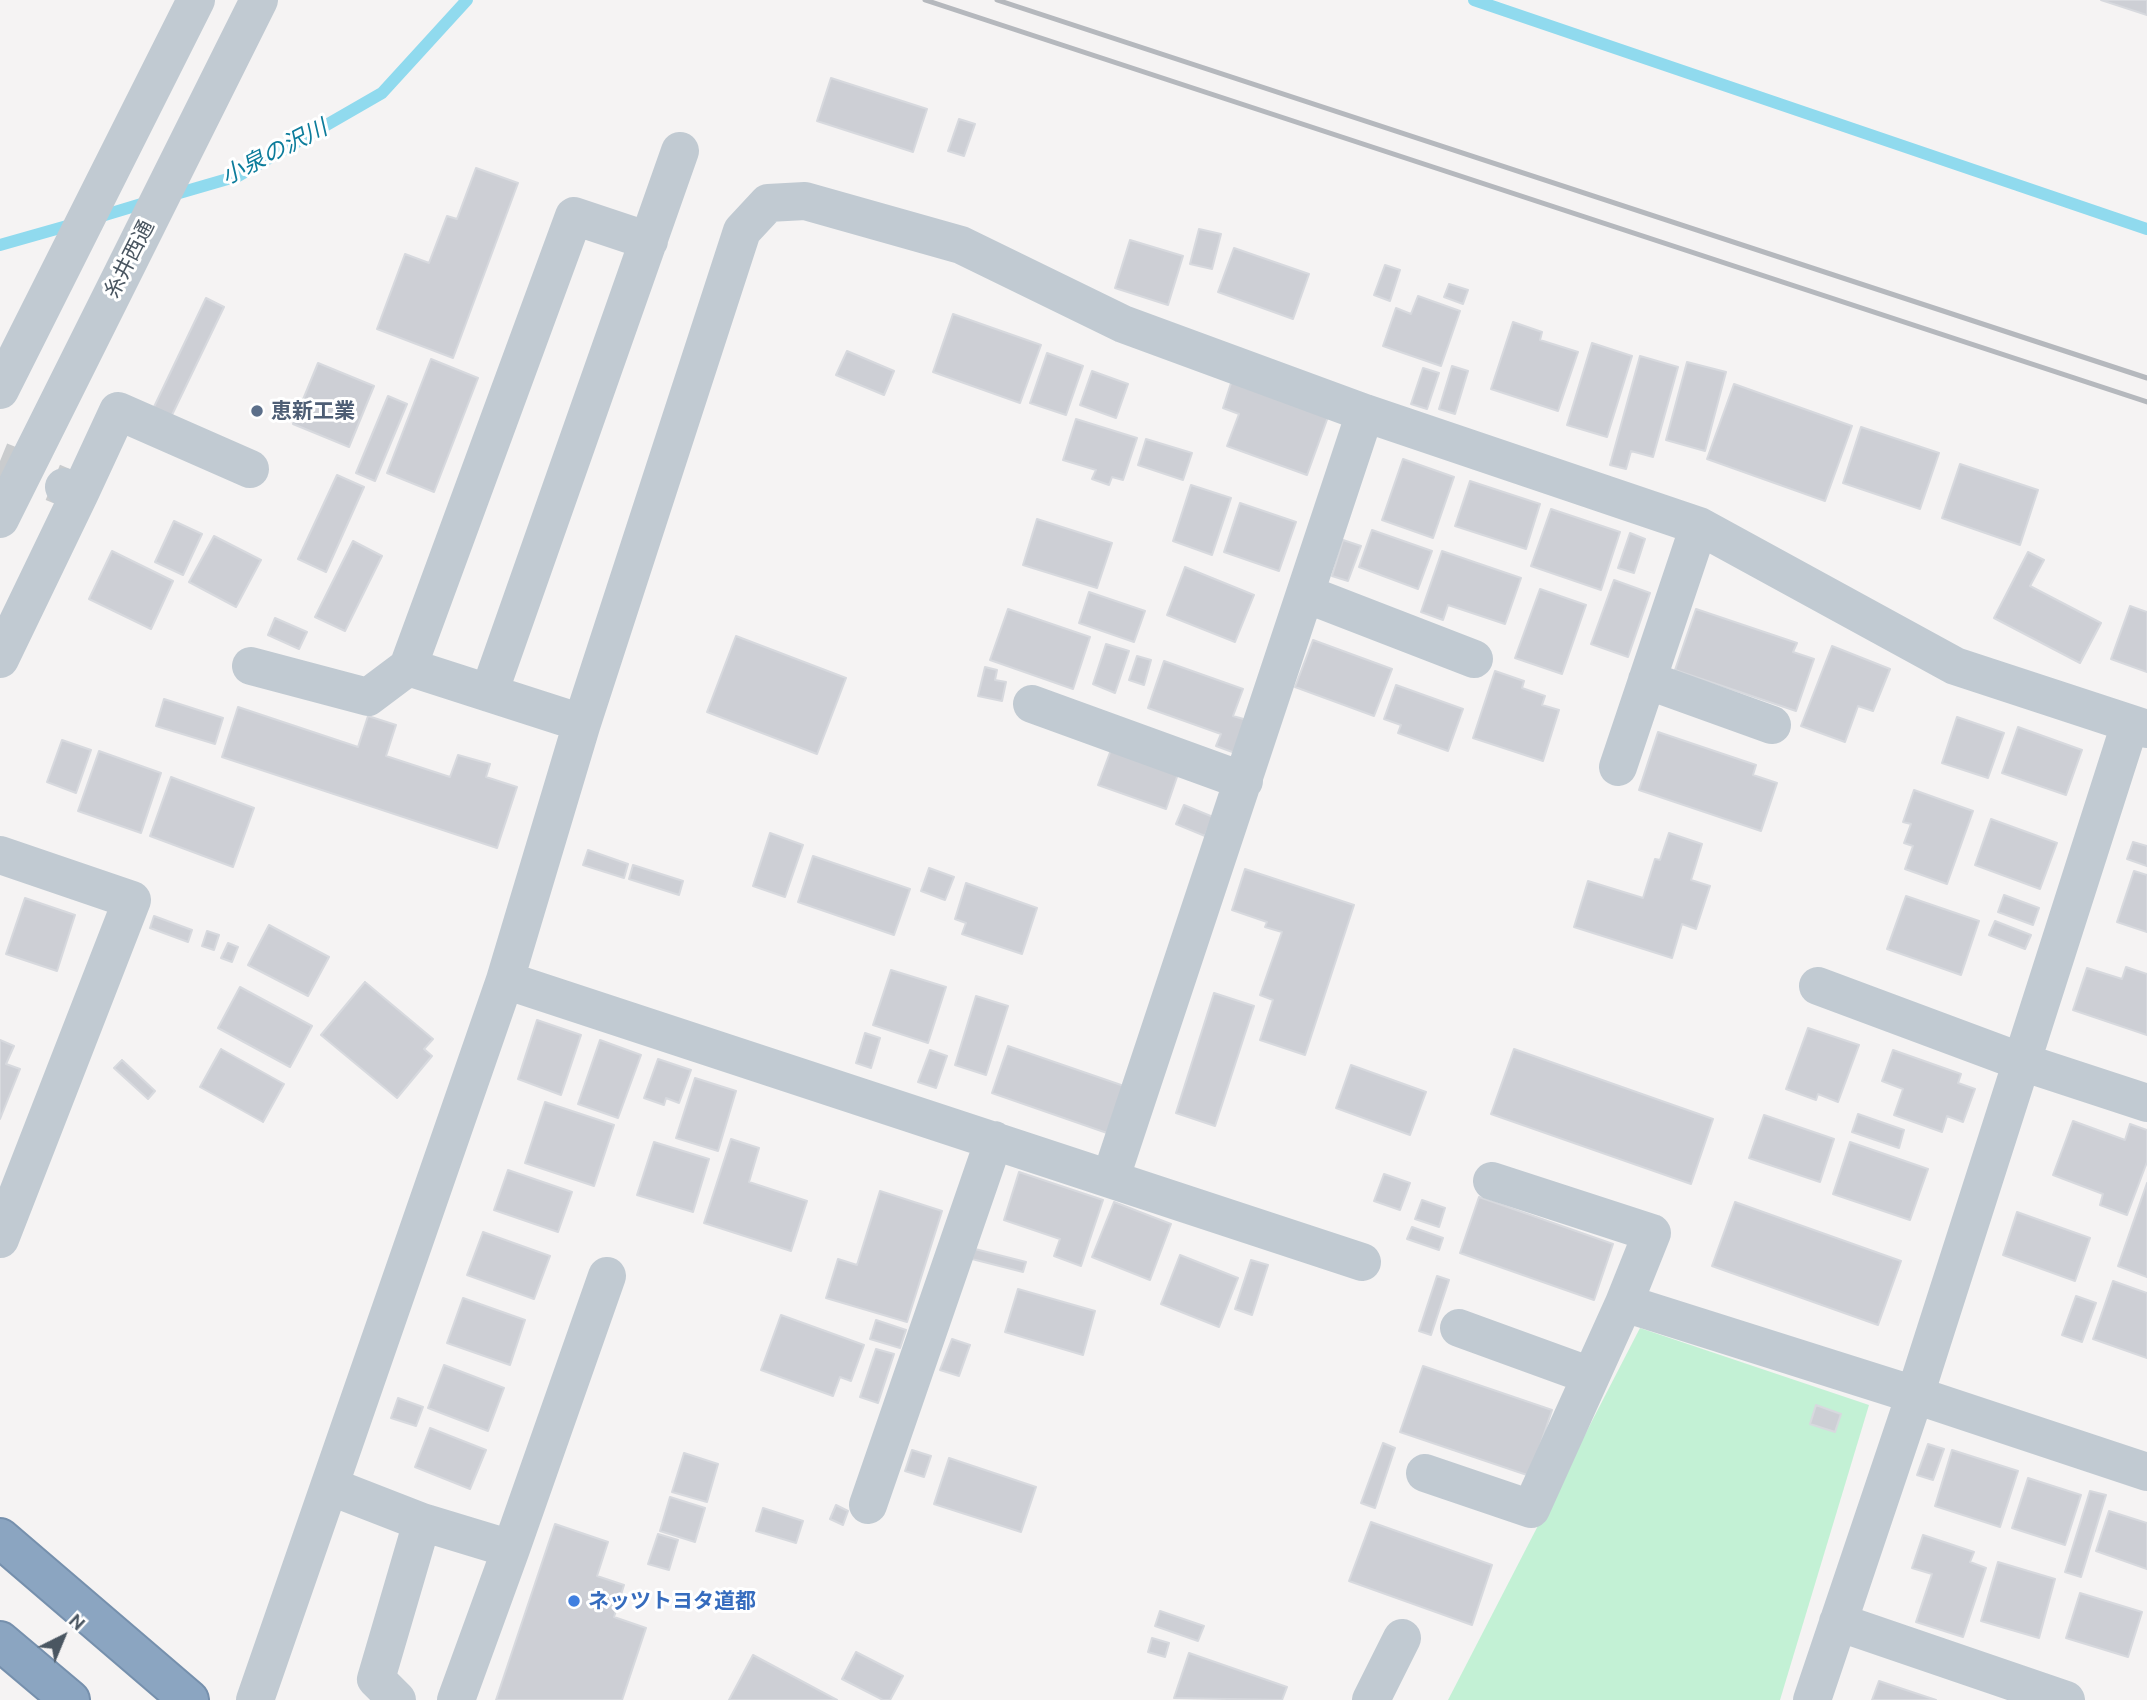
<!DOCTYPE html>
<meta charset="utf-8">
<style>
body{margin:0}
#map{position:relative;width:2147px;height:1700px;overflow:hidden;background:#f5f3f3;font-family:Ubuntu,sans-serif}
canvas{display:block}
.north{position:absolute;left:28px;top:1602px;width:70px;height:70px;-webkit-text-stroke:5px #fff;paint-order:stroke;rotate:43deg;font-size:19px;font-weight:700;line-height:28px;text-align:center;color:#4a5661}
.north::after{content:'';display:block;margin:auto;width:24px;height:32px;background:#4a5661;clip-path:polygon(50% 0,100% 100%,50% 72%,0 100%)}
</style>
<div id="map">
<canvas width="2147" height="1700"></canvas>
<div class="north">N</div>
</div>
<script>
const c = document.querySelector('canvas').getContext('2d');
c.lineJoin = 'round';
function paint(path, color) { c.fillStyle = color; c.fill(path, 'evenodd'); }
const shape = rows => new Path2D(rows.map(r => 'M' + r).join(''));
function stroke(path, color, width, dash) { c.strokeStyle = color; c.lineWidth = width; c.lineCap = dash ? 'butt' : 'round'; c.setLineDash(dash || []); c.stroke(path); }
function drawText(font, color, halo, rows, align = 'center') {
  c.font = font + ' Ubuntu,"Noto Sans JP",sans-serif'; c.lineWidth = 6; c.setLineDash([]); c.textBaseline = 'middle'; c.strokeStyle = halo; c.fillStyle = color; for (const [text, x, y, turn = 0] of rows) {
    c.save(); c.translate(x, y); c.rotate((+turn || 0) * Math.PI / 180); c.textAlign = isNaN(turn) ? turn : align; if (halo) c.strokeText(text, 0, 0); c.fillText(text, 0, 0); c.restore();
  }
}
paint(shape([
 [1640,1328,1869,1405,1780,1700,1448,1700]
]), '#c3f1d5');
stroke(shape([
 [1474,0,2147,229],
 [169,196,238,176,382,93,467,0],
 [95,218,148,202],
 [0,245,74,224]
]), '#90daee', 12);
const building = shape([
 [2101,0,2147,0,2147,15,2101,0],
 [831,78,927,109,913,152,817,121,831,78],
 [959,119,975,124,964,156,948,151,959,119],
 [476,168,518,183,453,358,377,329,405,254,429,263,447,216,457,219,476,168],
 [1199,229,1221,234,1212,269,1190,264,1199,229],
 [1130,240,1183,256,1168,305,1115,288,1130,240],
 [1234,248,1309,274,1293,319,1218,292,1234,248],
 [1385,265,1400,270,1390,301,1374,295,1385,265],
 [1449,284,1468,290,1463,304,1444,297,1449,284],
 [1418,296,1460,311,1441,366,1383,346,1396,308,1411,314,1418,296],
 [206,298,224,307,171,417,153,409,206,298],
 [953,314,1041,345,1020,403,933,372,953,314],
 [1513,322,1542,332,1540,340,1578,352,1558,411,1491,389,1513,322],
 [1592,343,1632,356,1607,437,1567,425,1592,343],
 [847,351,894,371,884,395,836,375,847,351],
 [1047,353,1083,366,1066,415,1030,403,1047,353],
 [1640,356,1678,367,1653,457,1631,451,1626,469,1610,465,1640,356],
 [431,359,478,378,434,492,387,473,431,359],
 [1687,362,1726,372,1705,451,1666,440,1687,362],
 [318,363,374,386,349,447,293,424,318,363],
 [1452,366,1468,371,1455,414,1439,409,1452,366],
 [1423,368,1439,373,1427,409,1411,404,1423,368],
 [1092,371,1128,384,1116,418,1080,405,1092,371],
 [1232,380,1329,414,1307,475,1227,446,1239,414,1223,408,1232,380],
 [1734,384,1852,426,1825,501,1707,459,1734,384],
 [388,396,407,404,375,481,356,473,388,396],
 [1076,419,1137,438,1123,480,1112,477,1109,485,1092,479,1096,470,1063,460,1076,419],
 [1861,427,1939,453,1920,509,1843,483,1861,427],
 [1146,439,1192,453,1183,480,1138,465,1146,439],
 [1403,459,1454,477,1433,538,1382,520,1403,459],
 [1960,464,2038,490,2020,545,1942,518,1960,464],
 [337,475,364,487,326,572,298,559,337,475],
 [1470,481,1540,504,1526,549,1455,526,1470,481],
 [1191,485,1231,498,1212,555,1173,541,1191,485],
 [1240,503,1296,522,1279,571,1224,552,1240,503],
 [1551,509,1620,532,1601,590,1531,566,1551,509],
 [1037,519,1112,543,1097,588,1023,565,1037,519],
 [174,521,202,534,183,575,155,562,174,521],
 [1372,530,1432,551,1418,589,1359,567,1372,530],
 [1630,533,1645,539,1634,573,1618,568,1630,533],
 [214,536,261,560,236,607,189,582,214,536],
 [1343,540,1361,546,1348,581,1332,576,1343,540],
 [353,541,382,556,345,631,315,617,353,541],
 [112,551,173,581,151,629,89,599,112,551],
 [1442,551,1521,578,1505,624,1448,605,1443,620,1421,612,1442,551],
 [2028,552,2044,560,2030,586,2101,623,2080,663,1994,618,2028,552],
 [1185,567,1254,595,1235,642,1167,615,1185,567],
 [1614,580,1650,593,1628,657,1591,644,1614,580],
 [1540,589,1586,605,1562,674,1515,658,1540,589],
 [1089,592,1145,611,1134,642,1079,623,1089,592],
 [2130,606,2147,612,2147,672,2111,659,2130,606],
 [1008,609,1090,637,1073,689,990,660,1008,609],
 [1696,609,1797,643,1793,652,1814,659,1796,711,1675,670,1696,609],
 [275,618,307,632,299,649,268,635,275,618],
 [736,636,846,678,817,754,707,712,736,636],
 [1313,640,1392,669,1374,716,1295,687,1313,640],
 [1106,644,1129,651,1115,693,1093,684,1106,644],
 [1832,646,1890,669,1873,711,1858,706,1845,742,1801,726,1832,646],
 [1137,656,1151,660,1144,685,1129,680,1137,656],
 [1164,661,1243,689,1233,716,1247,720,1235,753,1216,746,1221,734,1148,708,1164,661],
 [985,667,997,670,995,680,1006,682,1002,701,978,696,985,667],
 [1495,671,1524,681,1522,688,1545,696,1542,705,1559,710,1543,761,1473,738,1495,671],
 [1396,685,1463,709,1448,751,1398,733,1401,725,1384,719,1396,685],
 [164,699,223,718,215,744,156,726,164,699],
 [238,707,358,747,368,716,396,725,386,756,450,777,458,755,490,764,486,777,517,787,497,848,222,757,238,707],
 [1957,717,2004,733,1988,778,1942,763,1957,717],
 [2018,727,2082,750,2066,795,2002,773,2018,727],
 [1658,732,1756,765,1753,775,1777,783,1761,831,1639,790,1658,732],
 [62,740,91,750,76,793,47,782,62,740],
 [1112,747,1179,771,1166,809,1098,785,1112,747],
 [99,751,161,773,141,833,78,811,99,751],
 [171,777,254,808,233,867,150,836,171,777],
 [1914,790,1973,811,1947,884,1905,869,1913,846,1904,843,1911,824,1903,822,1914,790],
 [1184,805,1213,817,1205,836,1176,824,1184,805],
 [1991,819,2057,843,2040,889,1975,865,1991,819],
 [770,833,803,845,785,897,753,886,770,833],
 [1669,833,1702,844,1691,880,1710,886,1696,929,1682,924,1672,958,1574,927,1588,881,1643,898,1655,859,1660,860,1669,833],
 [2133,842,2147,846,2147,866,2127,859,2133,842],
 [588,850,628,864,624,878,583,865,588,850],
 [813,856,910,889,894,935,798,902,813,856],
 [633,865,683,881,679,895,629,879,633,865],
 [929,868,954,877,945,900,921,891,929,868],
 [1245,869,1354,905,1305,1055,1260,1040,1273,1000,1260,995,1282,932,1265,927,1267,922,1232,910,1245,869],
 [2134,871,2147,875,2147,932,2117,922,2134,871],
 [966,883,1037,908,1022,954,962,934,966,923,955,919,966,883],
 [2004,895,2039,908,2033,925,1998,912,2004,895],
 [1906,896,1979,921,1961,975,1887,949,1906,896],
 [25,898,75,915,57,971,6,954,25,898],
 [154,916,192,930,188,942,150,928,154,916],
 [1995,921,2031,935,2025,949,1989,935,1995,921],
 [269,925,329,957,308,996,248,965,269,925],
 [207,931,219,935,214,950,202,946,207,931],
 [228,943,238,947,232,962,221,958,228,943],
 [2126,967,2147,974,2147,1035,2073,1010,2087,968,2122,979,2126,967],
 [891,970,946,987,928,1043,873,1025,891,970],
 [365,982,433,1039,424,1049,432,1056,397,1098,321,1035,365,982],
 [240,987,312,1026,290,1067,218,1028,240,987],
 [1214,993,1254,1006,1215,1126,1176,1113,1214,993],
 [976,996,1008,1006,986,1075,955,1065,976,996],
 [537,1020,581,1035,561,1095,518,1079,537,1020],
 [1808,1028,1859,1045,1838,1102,1818,1094,1816,1100,1786,1089,1808,1028],
 [865,1033,880,1038,871,1068,856,1063,865,1033],
 [0,1040,14,1046,6,1064,20,1069,0,1119,0,1040],
 [600,1040,641,1055,618,1118,578,1104,600,1040],
 [1008,1046,1124,1086,1107,1133,992,1093,1008,1046],
 [221,1049,284,1084,263,1122,200,1087,221,1049],
 [1514,1049,1713,1119,1691,1184,1491,1114,1514,1049],
 [930,1050,947,1056,936,1088,918,1082,930,1050],
 [1893,1050,1961,1074,1958,1083,1975,1089,1963,1122,1947,1116,1942,1132,1894,1115,1903,1089,1882,1081,1893,1050],
 [658,1059,691,1070,679,1103,666,1098,664,1105,644,1098,658,1059],
 [122,1060,155,1091,148,1099,114,1068,122,1060],
 [1351,1065,1426,1092,1410,1135,1336,1108,1351,1065],
 [695,1078,736,1091,718,1151,676,1138,695,1078],
 [545,1102,614,1125,594,1186,525,1163,545,1102],
 [1858,1114,1904,1130,1899,1148,1852,1132,1858,1114],
 [1764,1115,1834,1139,1820,1182,1749,1158,1764,1115],
 [2073,1121,2125,1140,2130,1124,2147,1130,2147,1162,2127,1215,2100,1205,2103,1194,2053,1175,2073,1121],
 [731,1139,759,1148,749,1182,807,1201,791,1251,704,1223,731,1139],
 [654,1142,709,1159,693,1212,637,1195,654,1142],
 [1850,1142,1928,1169,1910,1220,1833,1194,1850,1142],
 [508,1170,572,1192,558,1232,494,1210,508,1170],
 [1019,1172,1103,1200,1081,1266,1054,1256,1060,1239,1004,1220,1019,1172],
 [1384,1174,1410,1183,1400,1210,1374,1201,1384,1174],
 [2147,1183,2147,1277,2118,1266,2147,1183],
 [880,1191,942,1211,907,1322,826,1298,838,1259,857,1265,880,1191],
 [1479,1197,1613,1244,1594,1300,1460,1253,1479,1197],
 [1422,1200,1445,1208,1439,1227,1415,1219,1422,1200],
 [1114,1202,1171,1224,1150,1280,1092,1257,1114,1202],
 [1735,1202,1901,1261,1878,1325,1712,1266,1735,1202],
 [2017,1212,2090,1238,2075,1281,2003,1255,2017,1212],
 [1412,1227,1443,1238,1439,1250,1407,1239,1412,1227],
 [483,1232,550,1256,534,1299,467,1275,483,1232],
 [975,1249,1026,1262,1023,1272,972,1259,975,1249],
 [1180,1255,1238,1278,1219,1327,1161,1304,1180,1255],
 [1251,1260,1268,1265,1252,1315,1235,1309,1251,1260],
 [1437,1276,1449,1280,1431,1335,1419,1331,1437,1276],
 [2113,1281,2147,1293,2147,1358,2093,1339,2113,1281],
 [1018,1289,1095,1311,1083,1355,1005,1332,1018,1289],
 [2076,1296,2096,1303,2082,1342,2062,1335,2076,1296],
 [463,1298,525,1320,510,1365,447,1343,463,1298],
 [781,1315,864,1345,851,1381,840,1377,833,1396,761,1370,781,1315],
 [876,1320,906,1330,900,1348,870,1339,876,1320],
 [952,1339,970,1345,959,1376,940,1370,952,1339],
 [876,1349,894,1354,878,1403,860,1397,876,1349],
 [444,1365,504,1388,488,1431,428,1408,444,1365],
 [1423,1366,1552,1410,1530,1476,1400,1432,1423,1366],
 [398,1398,423,1407,416,1426,391,1418,398,1398],
 [1816,1405,1841,1414,1835,1432,1810,1424,1816,1405],
 [430,1428,486,1450,470,1489,415,1467,430,1428],
 [1383,1443,1395,1448,1375,1508,1361,1503,1383,1443],
 [1928,1444,1944,1449,1933,1480,1917,1475,1928,1444],
 [912,1450,931,1456,924,1477,905,1471,912,1450],
 [1952,1450,2018,1471,2000,1527,1935,1506,1952,1450],
 [684,1453,718,1464,707,1502,672,1492,684,1453],
 [949,1458,1036,1487,1021,1532,934,1504,949,1458],
 [2028,1478,2081,1495,2065,1545,2012,1528,2028,1478],
 [2090,1491,2106,1495,2081,1577,2065,1572,2090,1491],
 [670,1497,705,1508,695,1542,660,1531,670,1497],
 [836,1505,848,1511,843,1525,830,1519,836,1505],
 [763,1508,803,1521,796,1543,756,1531,763,1508],
 [2109,1511,2147,1523,2147,1569,2096,1551,2109,1511],
 [1371,1522,1492,1565,1472,1625,1349,1581,1371,1522],
 [555,1524,608,1542,597,1576,624,1585,614,1617,646,1628,622,1700,496,1700,555,1524],
 [658,1534,678,1540,669,1570,648,1564,658,1534],
 [1923,1535,1974,1552,1970,1562,1986,1568,1963,1637,1916,1622,1932,1574,1912,1568,1923,1535],
 [1998,1562,2055,1579,2039,1638,1981,1621,1998,1562],
 [2080,1593,2142,1612,2128,1657,2066,1638,2080,1593],
 [1160,1611,1204,1626,1198,1641,1155,1626,1160,1611],
 [1152,1638,1169,1643,1165,1657,1148,1652,1152,1638],
 [856,1652,903,1676,890,1700,883,1700,842,1679,856,1652],
 [1189,1653,1287,1687,1282,1700,1174,1698,1189,1653],
 [753,1655,837,1700,729,1700,753,1655],
 [1879,1681,1936,1700,1872,1700,1879,1681]
]);
paint(building, '#cdcfd5');
stroke(building, '#d7d9de', 2);
stroke(shape([
 [0,461,64,487]
]), '#caccce', 38, [38, 19]);
const highway = shape([
 [0,1538,189,1700],
 [0,1641,70,1700]
]);
stroke(highway, '#7690ad', 42);
stroke(shape([
 [0,390,196,0],
 [80,493,118,411,250,469],
 [0,519,259,0],
 [1306,594,1474,659],
 [0,659,80,493,64,487],
 [251,666,368,697,408,667],
 [1647,680,1772,725],
 [489,693,680,151],
 [1032,704,1244,781],
 [582,723,408,667,574,216,649,241],
 [1618,767,1699,526],
 [0,855,132,900,0,1239],
 [505,980,1362,1262],
 [1818,986,2022,1062,2147,1103],
 [1111,1177,1365,413],
 [1624,1303,1915,1395,2147,1472],
 [1459,1328,1591,1376],
 [1425,1473,1531,1509,1624,1303,1652,1233,1492,1181],
 [332,1487,422,1522,511,1549,456,1700],
 [868,1505,994,1140],
 [511,1549,607,1276],
 [1838,1622,2066,1700],
 [255,1700,505,980,582,723,742,231,768,203,805,201,961,245,1123,324,1365,413,1699,526,1955,666,2147,729],
 [397,1700,376,1679,422,1522],
 [1371,1700,1402,1638],
 [1812,1700,1915,1395,2130,724]
]), '#c1cad2', 38);
stroke(highway, '#8ba5c1', 38);
stroke(shape([
 [925,0,2147,402],
 [997,0,2147,378]
]), '#b5b8bd', 5);
for (const [x, y, r, color] of [
 [257,411,7,"#5c6f8a"],
 [574,1601,7,"#3f7fe0"]
]) { const dot = new Path2D(); dot.arc(x, y, r, 0, 2 * Math.PI); c.fillStyle = color; c.fill(dot); stroke(dot, '#fff', 2.5); }
drawText('21px', '#4a5661', '#fff', [
 ["糸井西通",129,259,-63]
]);
drawText('bold 21px', '#4e5e75', '#fff', [
 ["恵新工業",271,411]
], 'left');
drawText('bold 21px', '#366cbe', '#fff', [
 ["ネッツトヨタ道都",588,1601]
], 'left');
drawText('italic 23px', '#0c7c9b', '#fff', [
 ["小泉の沢川",274,152,-27]
]);
</script>
